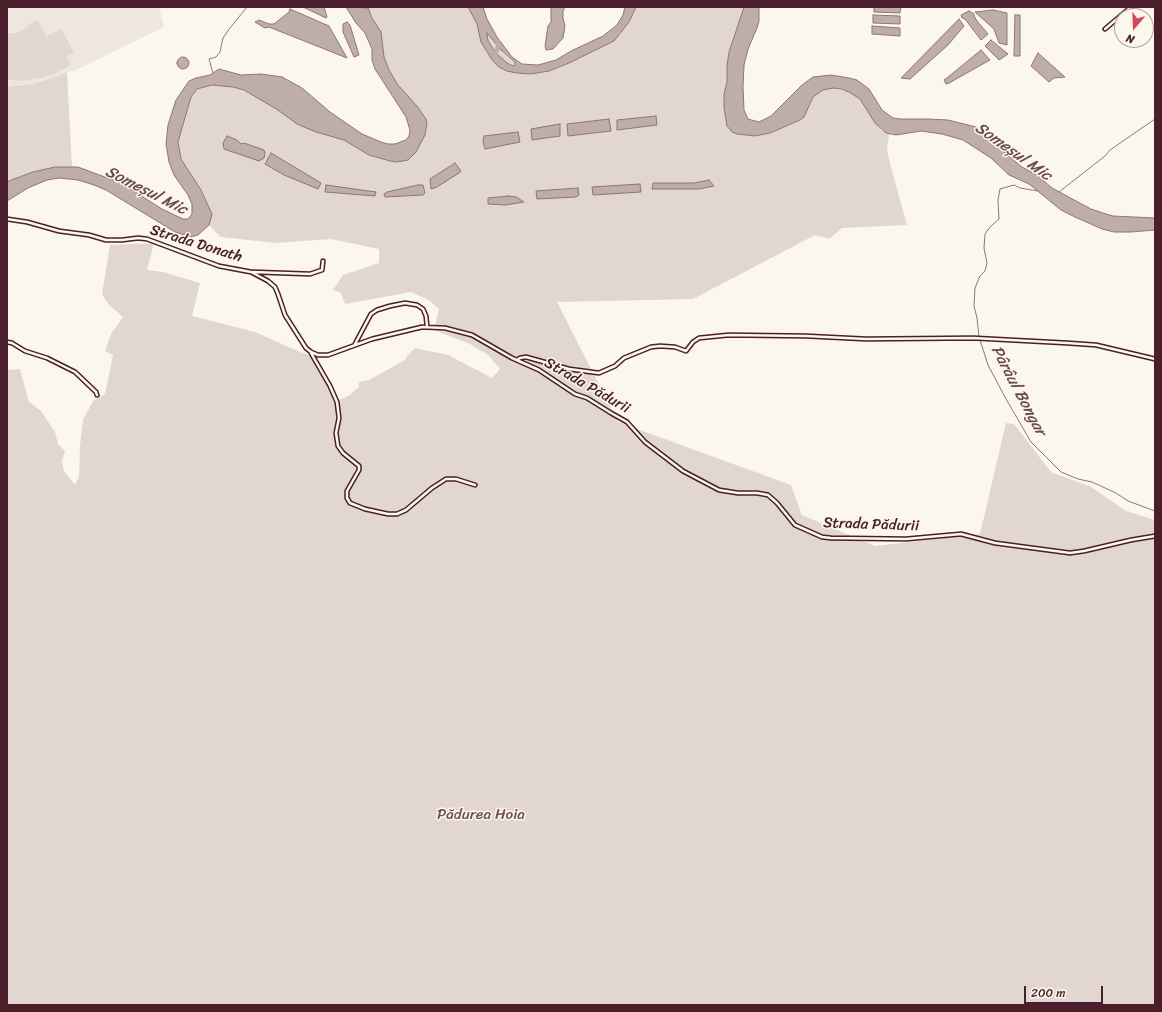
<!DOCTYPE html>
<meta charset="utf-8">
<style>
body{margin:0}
#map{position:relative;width:1162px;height:1012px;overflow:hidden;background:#fbf7ec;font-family:Sriracha,sans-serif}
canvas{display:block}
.frame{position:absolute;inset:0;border:8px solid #4a1f2b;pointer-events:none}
.north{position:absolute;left:1114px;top:8px;width:40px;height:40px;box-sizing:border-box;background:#fbf7ec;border:1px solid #b4a19f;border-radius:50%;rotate:199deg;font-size:11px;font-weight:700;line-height:16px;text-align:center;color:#4a1f2b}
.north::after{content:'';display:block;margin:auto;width:14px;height:18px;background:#d1495b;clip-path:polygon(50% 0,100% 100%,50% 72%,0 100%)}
.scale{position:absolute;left:1024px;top:986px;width:79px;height:18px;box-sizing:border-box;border:2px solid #4a1f2b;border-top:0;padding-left:5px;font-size:12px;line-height:14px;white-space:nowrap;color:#4a1f2b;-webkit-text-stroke:3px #fbf7ec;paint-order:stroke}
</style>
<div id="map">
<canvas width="1162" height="1012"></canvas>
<div class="frame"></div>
<div class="north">N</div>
<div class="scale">200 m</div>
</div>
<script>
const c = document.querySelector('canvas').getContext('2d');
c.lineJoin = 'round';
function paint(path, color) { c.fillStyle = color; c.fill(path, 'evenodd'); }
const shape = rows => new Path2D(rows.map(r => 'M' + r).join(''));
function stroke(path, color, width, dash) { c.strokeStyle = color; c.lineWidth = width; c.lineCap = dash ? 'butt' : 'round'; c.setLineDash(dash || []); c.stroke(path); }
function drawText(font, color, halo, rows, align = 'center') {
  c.font = font + ' Sriracha,sans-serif'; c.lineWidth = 3; c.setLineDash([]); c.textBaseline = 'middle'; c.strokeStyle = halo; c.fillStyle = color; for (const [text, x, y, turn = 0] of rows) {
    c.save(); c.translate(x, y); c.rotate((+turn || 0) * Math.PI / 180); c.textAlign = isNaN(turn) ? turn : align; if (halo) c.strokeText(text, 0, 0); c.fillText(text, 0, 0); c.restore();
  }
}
paint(shape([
 [7,7,159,7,164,27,74,71,67,72,58,76,33,84,7,87]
]), '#eee7de');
paint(shape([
 [367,7,468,7,477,24,479,34,486,51,492,60,517,73,531,74,549,71,569,63,614,41,629,22,636,7,746,7,747,10,729,52,728,58,727,82,724,100,724,108,727,126,737,134,755,136,770,133,795,122,803,117,810,102,817,93,828,88,833,88,849,92,860,99,882,131,889,134,887,150,891,167,907,225,842,228,829,239,815,235,693,299,557,302,618,422,791,485,802,515,875,546,980,534,1006,423,1014,424,1051,472,1091,487,1126,511,1155,520,1155,1005,7,1005,7,370,20,369,29,402,41,411,55,432,58,444,65,451,62,461,64,471,75,485,79,476,80,445,83,420,93,401,105,394,113,355,105,351,111,334,123,317,109,305,102,294,110,245,154,243,147,270,163,272,200,283,192,316,255,332,300,352,315,357,339,400,350,395,359,387,359,382,369,380,405,360,408,355,415,348,448,355,492,378,500,369,488,355,470,344,434,330,439,309,429,300,411,292,345,304,341,293,333,290,343,275,379,263,379,249,331,239,276,243,221,237,209,225,212,214,208,205,201,190,181,159,179,148,179,138,191,97,197,89,212,85,233,87,244,90,344,140,377,158,397,162,408,160,411,158,427,129,426,119,398,85,389,70,384,57,375,23],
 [38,20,46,36,61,29,74,52,66,56,71,65,54,74,41,78,18,81,7,79,7,35,10,33,16,33,27,28,29,24],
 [487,33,501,51,515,62,515,65,513,66,507,63,496,53,488,41],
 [67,72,72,167,55,167,33,172,7,182,7,87,33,84,58,76]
]), '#e2d7d0');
const water = shape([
 [303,7,324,7,327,17,326,18,303,7],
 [346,7,368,8,372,18,381,32,384,57,389,70,398,85,417,106,426,119,427,124,425,135,416,152,408,160,397,162,390,161,369,155,344,140,316,132,297,124,278,110,244,90,233,87,212,85,197,89,191,97,178,142,181,159,201,190,212,214,209,225,198,235,191,237,175,232,106,190,94,185,78,180,59,178,47,180,28,188,7,201,7,182,14,179,33,172,55,167,78,167,121,183,162,209,183,219,188,219,192,214,192,204,188,195,174,175,169,162,166,144,168,125,176,100,189,81,196,78,210,75,219,69,241,75,261,74,282,77,302,88,330,112,362,134,381,142,388,144,395,144,406,140,409,136,410,130,406,117,375,69,372,60,372,49,365,33,356,23,346,7],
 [468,7,483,7,487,19,497,37,512,57,522,64,538,65,556,60,571,51,603,36,617,25,623,15,625,7,636,7,629,22,614,41,569,63,549,71,531,74,517,73,507,71,499,67,492,60,481,42,477,24,468,7],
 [487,33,501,50,515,62,515,65,513,66,507,63,496,53,488,41,487,33],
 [550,7,565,7,563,11,563,18,565,26,563,38,553,49,546,50,545,46,548,26,551,22,551,9,550,7],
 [744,7,758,7,759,8,759,21,757,28,748,49,744,65,743,86,744,110,748,119,759,122,771,116,802,85,813,77,831,75,849,78,857,80,869,89,882,110,893,118,900,119,928,119,948,120,976,127,993,139,1006,154,1022,167,1037,175,1052,188,1091,209,1106,214,1113,216,1155,218,1155,230,1131,232,1114,232,1102,229,1075,217,1061,210,1029,184,1009,175,991,158,963,140,942,134,921,131,896,135,886,133,875,123,860,99,849,92,841,89,833,88,823,90,813,97,804,117,800,120,770,133,755,136,737,134,732,132,727,126,724,108,724,94,727,82,727,65,729,52,744,7],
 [874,7,901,7,900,13,874,12,874,7],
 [290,9,329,26,347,58,269,27,265,28,255,22,259,20,269,24,274,24,289,12,290,9],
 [993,10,1007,13,1007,45,999,43,994,29,975,12,993,10],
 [969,11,974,14,974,16,977,21,988,34,981,40,965,19,962,18,961,15,969,11],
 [873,15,900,16,900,24,873,23,873,15],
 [1015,15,1020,15,1020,56,1014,56,1015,15],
 [959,19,964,26,948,45,910,79,901,78,959,19],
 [347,22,350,25,359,55,354,57,343,32,343,24,347,22],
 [872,26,900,28,900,36,872,34,872,26],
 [991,40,1008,54,999,60,985,46,991,40],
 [981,50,990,60,949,83,946,84,944,80,947,78,981,50],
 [1038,53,1065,77,1054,78,1049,82,1031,66,1038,53],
 '177 63a6 6 0 1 1 12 0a6 6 0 1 1-12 0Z',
 [656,116,657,125,617,130,617,120,656,116],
 [609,119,611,131,568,136,567,124,609,119],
 [560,124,560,136,532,140,531,129,560,124],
 [518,132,520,142,485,149,483,142,484,136,518,132],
 [227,136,237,140,241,144,244,143,264,150,265,153,264,158,259,161,224,149,223,143,227,136],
 [271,153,321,183,318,189,284,175,265,164,271,153],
 [455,163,461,171,459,173,437,187,431,189,430,179,455,163],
 [709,180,714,186,699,189,652,189,653,183,694,183,709,180],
 [640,184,641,192,593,195,592,187,640,184],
 [326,185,376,192,375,196,325,192,326,185],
 [418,185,423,185,425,193,423,195,385,197,384,194,387,192,418,185],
 [578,188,579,195,576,197,537,199,536,191,578,188],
 [509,196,516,197,524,202,505,205,488,204,488,198,509,196]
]);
paint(water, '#bfadaa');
stroke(water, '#907477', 1);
stroke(shape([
 [213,73,209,59,216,57,220,52,223,38,230,28,247,7],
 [1059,192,1105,156,1110,150,1155,119],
 [979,337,977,318,974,306,975,288,980,276,985,271,987,263,984,248,985,234,990,227,999,219,998,200,1000,189,1014,185,1020,188,1038,191],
 [980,340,988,365,1006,399,1031,442,1061,472,1078,479,1092,482,1116,493,1128,501,1155,511]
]), '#907477', 1);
stroke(shape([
 [495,56,498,47,498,42]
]), '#bfadaa', 4.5);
const minor = shape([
 [1105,29,1131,7],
 [7,219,27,222,59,231,89,235,106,240,122,240,138,238,147,239,219,266,251,272,268,281,275,287,278,294,285,315,306,348,311,352,318,355,328,355,372,339,422,327,445,328,472,335,512,358,539,370,575,394,587,398,611,413,627,422,645,442,683,471,719,490,738,493,757,493,768,495,777,503,795,525,822,537,831,538,906,539,961,534,995,543,1070,553,1084,551,1131,540,1155,536],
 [253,272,310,274,322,270,323,261],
 [7,342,12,343,25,351,47,358,75,372,96,392,97,395],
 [355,344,371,314,377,310,390,306,405,303,417,305,423,309,426,316,427,326],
 [311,353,330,386,337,402,339,418,336,433,338,446,343,453,359,466,359,470,347,491,347,498,350,503,365,509,388,514,397,514,406,510,432,488,446,479,456,479,475,485],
 [517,360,520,358,526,357,569,369,599,373,615,366,624,358,651,347,660,346,675,347,686,351,693,342,699,338,729,335,806,336,866,339,973,338,1067,343,1096,345,1155,359]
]);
stroke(minor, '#4a1f2b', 5.5);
stroke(minor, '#fbf7ec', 2.5);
drawText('15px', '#4a1f2b', '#fbf7ec', [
 ["Strada Donath",196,244,17],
 ["Strada Pădurii",587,386,30],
 ["Strada Pădurii",871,525,2]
]);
drawText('15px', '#704d54', '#fbf7ec', [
 ["Pădurea Hoia",481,815]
]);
drawText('italic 16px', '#6d4a51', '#fbf7ec', [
 ["Someșul Mic",1013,152,35],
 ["Someșul Mic",146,191,27],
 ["Pârâul Bongar",1018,391,62]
]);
</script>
